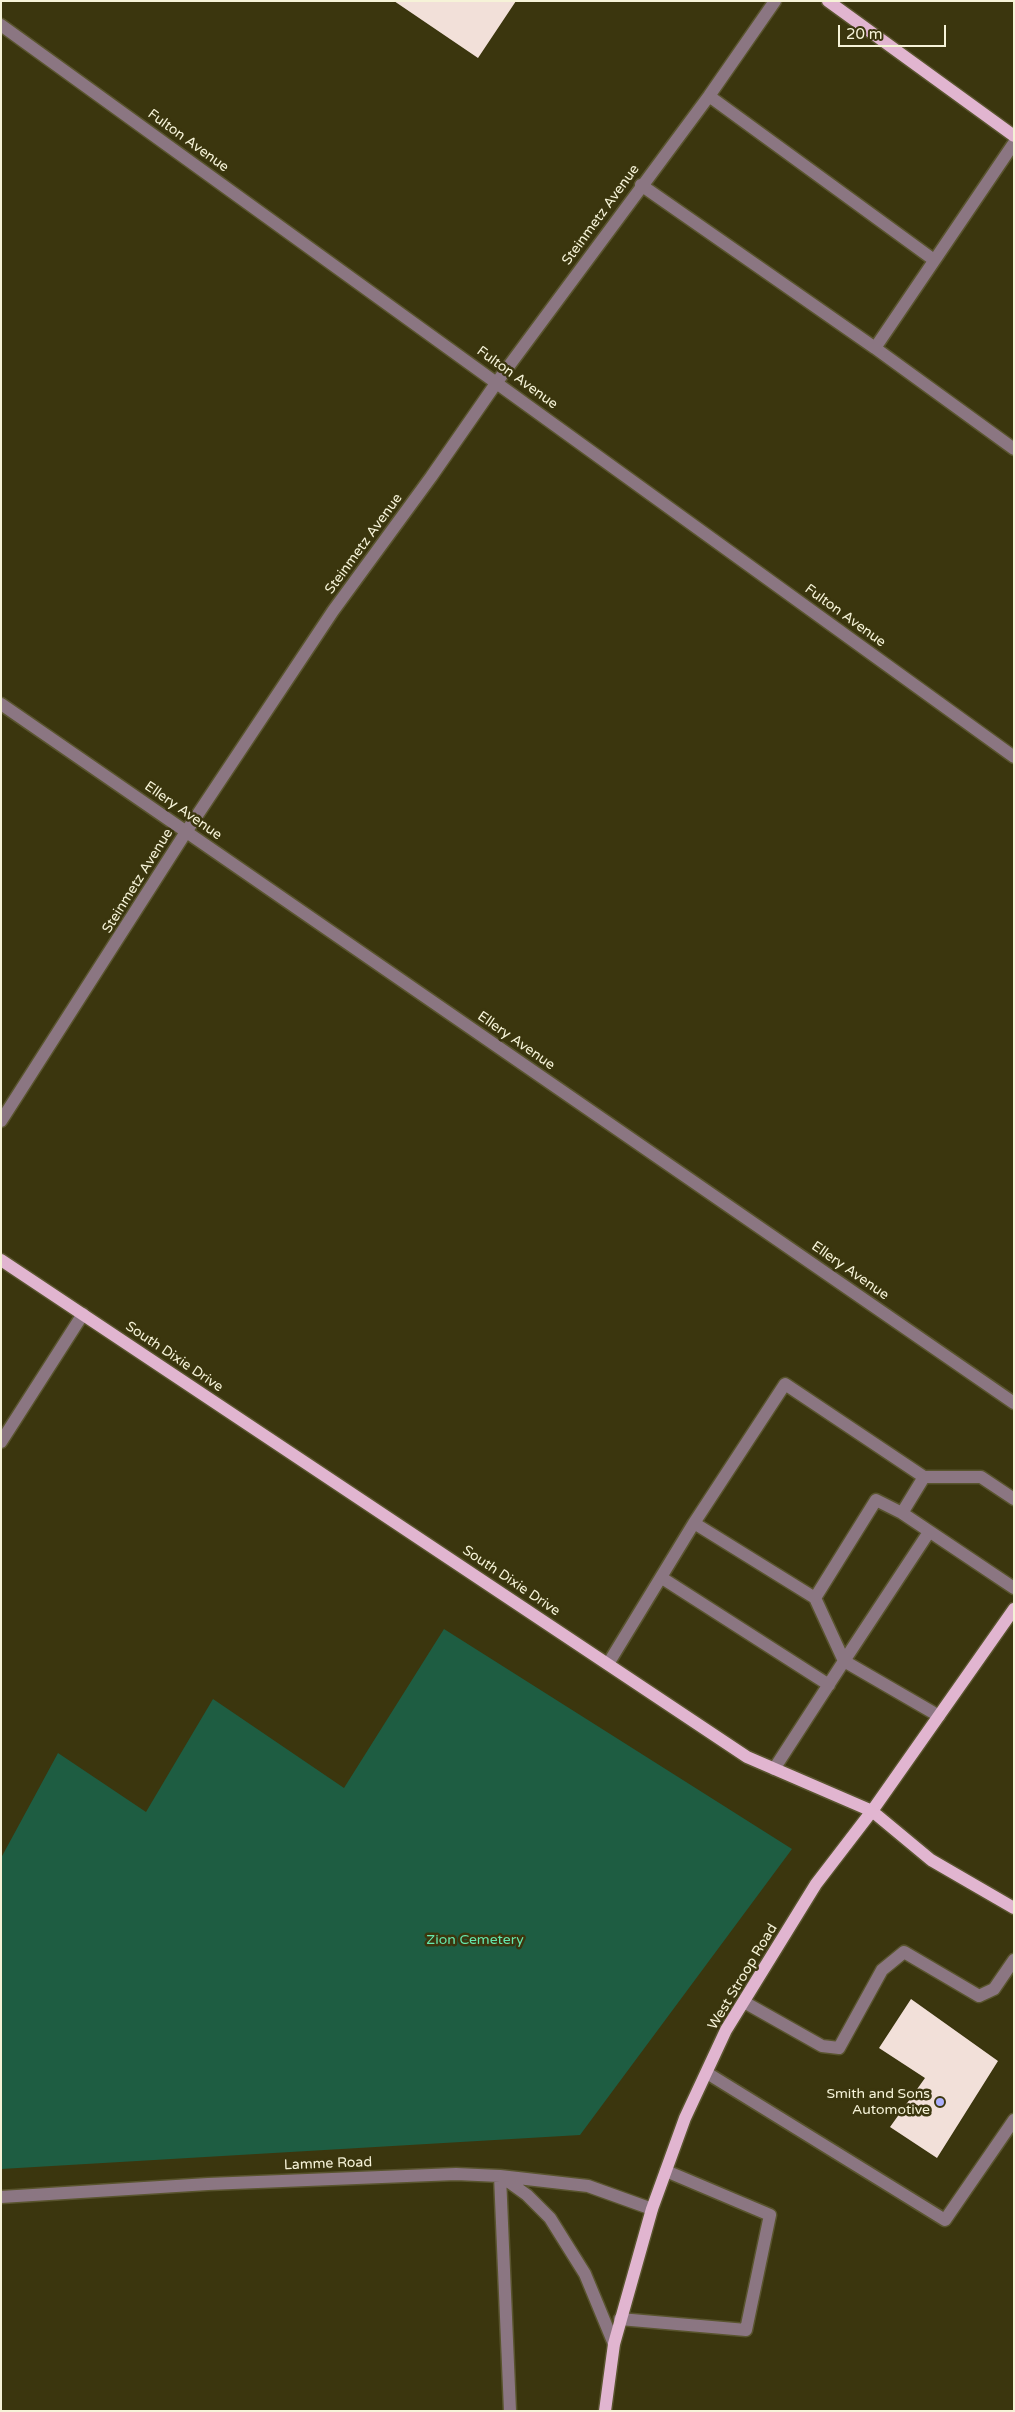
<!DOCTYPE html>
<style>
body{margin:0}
#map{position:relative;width:1015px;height:2412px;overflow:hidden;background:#3b360e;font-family:"Varela Round",sans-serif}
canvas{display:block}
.frame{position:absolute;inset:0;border:2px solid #f6f3d8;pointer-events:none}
.scale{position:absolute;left:838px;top:25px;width:108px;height:22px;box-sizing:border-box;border:2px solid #f6f3d8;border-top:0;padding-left:6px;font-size:15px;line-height:18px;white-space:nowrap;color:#f6f3d8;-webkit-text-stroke:4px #3b360e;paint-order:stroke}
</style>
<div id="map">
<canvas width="1015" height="2412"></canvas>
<div class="frame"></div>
<div class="scale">20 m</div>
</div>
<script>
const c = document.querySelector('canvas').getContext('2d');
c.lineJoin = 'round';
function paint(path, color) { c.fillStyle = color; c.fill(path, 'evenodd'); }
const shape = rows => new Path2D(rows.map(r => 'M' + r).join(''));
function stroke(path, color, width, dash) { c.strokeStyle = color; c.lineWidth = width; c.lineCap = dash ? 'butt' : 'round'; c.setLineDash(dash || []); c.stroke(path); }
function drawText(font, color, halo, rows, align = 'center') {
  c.font = font + ' "Varela Round",sans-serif'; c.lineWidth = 5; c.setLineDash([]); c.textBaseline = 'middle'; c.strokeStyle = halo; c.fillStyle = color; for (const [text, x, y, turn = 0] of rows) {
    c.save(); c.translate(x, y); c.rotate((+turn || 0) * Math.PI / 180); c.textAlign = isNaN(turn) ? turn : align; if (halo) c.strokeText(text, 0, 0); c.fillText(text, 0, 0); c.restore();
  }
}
paint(shape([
 [444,1629,792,1849,580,2135,1,2169,1,1858,58,1753,146,1812,213,1699,344,1788]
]), '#1e5d42');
paint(shape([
 [394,1,516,1,478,58],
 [911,1999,998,2061,937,2158,890,2127,925,2078,879,2048]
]), '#f2e0d9');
const minor = shape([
 [1,25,1014,757],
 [709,96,934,260],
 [641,185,875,348,1014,143],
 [875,348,1014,449],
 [1,704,1014,1403],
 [1,1121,186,832,333,611,431,477,497,382,709,96,775,1],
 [1,1442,83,1314],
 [924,1477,902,1513,1014,1588],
 [694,1523,815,1598],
 [662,1578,829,1685],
 [844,1661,815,1598,876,1500,902,1513],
 [844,1661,929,1532],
 [608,1664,694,1523,785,1384,924,1477,981,1477,1014,1499],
 [774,1769,844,1661,939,1716],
 [744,2002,822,2046,839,2048,882,1970,904,1952,979,1996,994,1989,1014,1960],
 [707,2073,945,2220,1014,2120],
 [500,2176,510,2411],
 [502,2177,527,2195,550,2218,585,2274,614,2344],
 [1,2197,208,2184,456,2174,500,2176,588,2186,652,2209],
 [620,2319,746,2330,770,2215,666,2171]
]);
const major = shape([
 [828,1,1014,136],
 [1,1260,747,1757,872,1811,931,1860,1014,1908],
 [605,2411,614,2344,652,2209,685,2118,726,2030,816,1884,872,1811,1014,1609]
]);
stroke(minor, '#59542e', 15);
stroke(major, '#59542e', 15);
stroke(minor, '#8b7682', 12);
stroke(major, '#e1b5d0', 12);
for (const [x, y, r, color] of [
 [940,2102,5,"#acaffb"]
]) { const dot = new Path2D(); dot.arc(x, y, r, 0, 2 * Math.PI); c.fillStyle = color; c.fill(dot); stroke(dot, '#3b360e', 2); }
drawText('14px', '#f6f3d8', '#3b360e', [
 ["Fulton Avenue",188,141,36],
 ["Steinmetz Avenue",601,215,-54],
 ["Fulton Avenue",517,378,36],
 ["Steinmetz Avenue",364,544,-54],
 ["Fulton Avenue",845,616,36],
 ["Ellery Avenue",183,811,35],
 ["Steinmetz Avenue",138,881,-58],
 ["Ellery Avenue",516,1041,35],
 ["Ellery Avenue",850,1271,35],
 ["South Dixie Drive",174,1357,34],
 ["South Dixie Drive",511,1581,34],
 ["West Stroop Road",743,1977,-59],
 ["Lamme Road",328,2164,-2]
]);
drawText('14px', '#65e8ae', '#3b360e', [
 ["Zion Cemetery",475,1940]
]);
drawText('14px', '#f6f3d8', '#3b360e', [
 ["Smith and Sons",930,2094],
 ["Automotive",930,2110]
], 'right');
</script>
